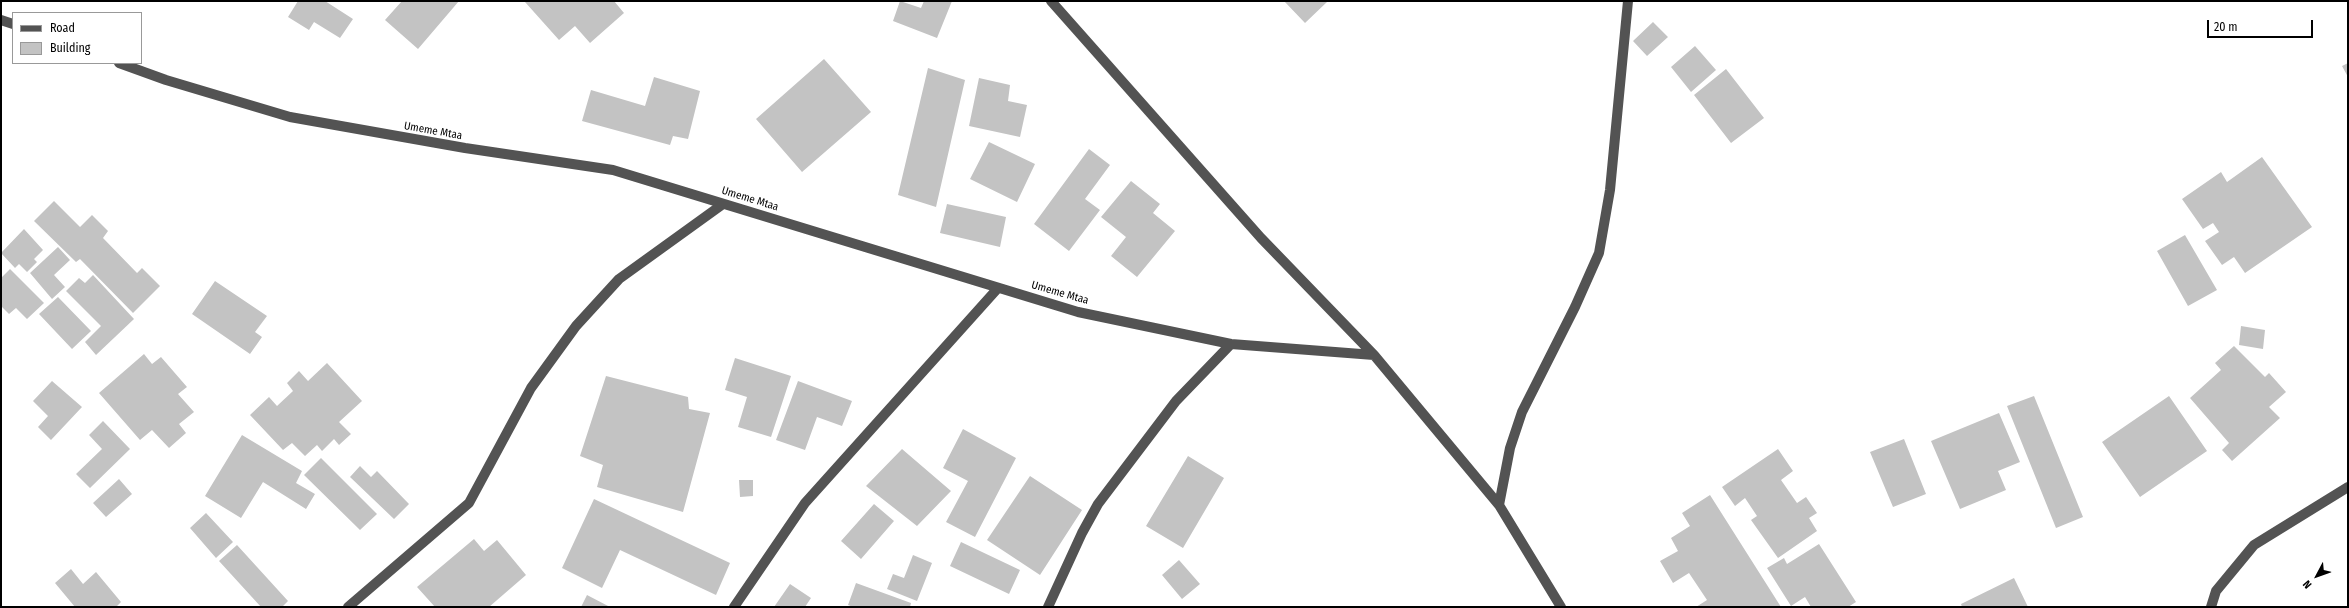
<!DOCTYPE html>
<style>
body{margin:0}
#map{position:relative;width:2349px;height:608px;overflow:hidden;background:#fff;font-family:"Fira Sans Condensed",sans-serif}
canvas{display:block}
.frame{position:absolute;inset:0;border:2px solid #000;pointer-events:none}
.legend{position:absolute;left:12px;top:12px;width:130px;height:52px;box-sizing:border-box;background:#fff;border:1px solid #999;margin:0;padding:5px 7px;list-style:none;font-size:12px;color:#000}
.legend li{display:flex;align-items:center;gap:8px;height:20px}
.legend b{width:20px;border:1px solid #999}
.north{position:absolute;left:2297px;top:556px;width:40px;height:40px;-webkit-text-stroke:3px #fff;paint-order:stroke;rotate:229deg;font-size:11px;font-weight:700;line-height:16px;text-align:center;color:#000}
.north::after{content:'';display:block;margin:auto;width:14px;height:18px;background:#000;clip-path:polygon(50% 0,100% 100%,50% 72%,0 100%)}
.scale{position:absolute;left:2207px;top:20px;width:106px;height:18px;box-sizing:border-box;border:2px solid #000;border-top:0;padding-left:5px;font-size:12px;line-height:14px;white-space:nowrap;color:#000;-webkit-text-stroke:3px #fff;paint-order:stroke}
</style>
<div id="map">
<canvas width="2349" height="608"></canvas>
<div class="frame"></div>
<ul class="legend">
<li><b style="height:5px;background:#535353"></b>Road</li>
<li><b style="height:11px;background:#c3c3c3"></b>Building</li>
</ul>
<div class="north">N</div>
<div class="scale">20 m</div>
</div>
<script>
const c = document.querySelector('canvas').getContext('2d');
c.lineJoin = 'round';
function paint(path, color) { c.fillStyle = color; c.fill(path, 'evenodd'); }
const shape = rows => new Path2D(rows.map(r => 'M' + r).join(''));
function stroke(path, color, width, dash) { c.strokeStyle = color; c.lineWidth = width; c.lineCap = dash ? 'butt' : 'round'; c.setLineDash(dash || []); c.stroke(path); }
function drawText(font, color, halo, rows, align = 'center') {
  c.font = font + ' "Fira Sans Condensed",sans-serif'; c.lineWidth = 4; c.setLineDash([]); c.textBaseline = 'middle'; c.strokeStyle = halo; c.fillStyle = color; for (const [text, x, y, turn = 0] of rows) {
    c.save(); c.translate(x, y); c.rotate((+turn || 0) * Math.PI / 180); c.textAlign = isNaN(turn) ? turn : align; if (halo) c.strokeText(text, 0, 0); c.fillText(text, 0, 0); c.restore();
  }
}
paint(shape([
 [298,1,325,1,353,19,340,38,314,22,309,30,288,17],
 [402,1,459,1,418,49,385,20],
 [527,1,614,1,624,13,590,43,575,26,559,40,525,2],
 [900,1,921,8,924,1,952,1,937,38,893,21],
 [1284,1,1325,1,1327,2,1305,23],
 [1653,22,1668,37,1647,56,1633,41],
 [1695,46,1716,70,1691,92,1671,67],
 [824,59,871,112,802,172,756,119],
 [2348,63,2348,77,2342,66],
 [928,68,965,80,936,207,898,195],
 [1726,69,1764,118,1731,143,1694,95],
 [654,77,700,91,688,139,673,136,670,145,582,121,591,90,645,106],
 [979,78,1010,85,1008,101,1027,105,1020,137,969,126],
 [989,142,1035,164,1017,202,970,179],
 [1089,149,1110,165,1085,199,1100,210,1069,251,1034,224],
 [2262,157,2312,227,2245,273,2234,257,2222,265,2205,241,2219,232,2213,223,2203,229,2182,199,2221,172,2227,182],
 [1131,181,1160,204,1153,213,1175,231,1137,277,1111,256,1126,237,1101,217],
 [54,201,80,227,92,215,108,231,103,238,137,273,142,268,160,286,133,313,80,259,76,262,34,221],
 [947,204,1006,217,1000,247,940,233],
 [24,229,43,250,34,259,37,262,27,272,19,264,15,268,1,253],
 [2185,235,2217,290,2188,306,2157,251],
 [58,247,70,260,54,275,65,287,52,299,30,273],
 [10,269,44,303,27,319,16,308,9,314,1,306,1,278],
 [93,275,134,319,96,355,85,342,101,326,66,291,79,278,85,283],
 [215,281,267,316,255,332,262,337,250,354,192,314],
 [58,297,91,331,72,349,39,314],
 [2241,326,2265,330,2263,349,2239,345],
 [2234,346,2265,377,2269,373,2286,392,2269,407,2280,418,2232,461,2222,450,2229,443,2190,398,2221,370,2215,363],
 [144,354,152,364,161,357,187,387,178,394,194,412,179,424,186,433,169,448,152,430,140,440,99,393],
 [735,358,791,376,771,437,738,427,747,397,725,390],
 [327,363,362,401,339,422,351,434,339,445,334,439,322,451,317,445,305,456,292,443,283,450,250,415,269,397,277,406,293,391,287,383,299,371,308,381],
 [606,376,688,397,689,409,710,413,683,512,597,487,603,465,580,456],
 [52,381,82,407,51,440,38,427,48,416,33,401],
 [798,381,852,401,842,426,817,417,805,450,776,440],
 [2034,396,2083,517,2056,528,2007,406],
 [2169,396,2207,451,2140,497,2102,442],
 [1999,413,2020,462,1998,471,2006,490,1960,509,1931,441],
 [103,421,130,449,90,488,76,474,102,449,89,435],
 [963,429,1016,458,975,537,946,522,968,481,943,468],
 [242,435,302,471,296,483,315,494,306,509,263,482,241,518,205,496],
 [1904,439,1926,494,1893,507,1870,452],
 [902,449,951,491,917,526,866,486],
 [1778,449,1793,471,1781,480,1797,503,1806,497,1817,513,1809,518,1817,531,1778,558,1751,520,1757,516,1745,498,1735,506,1722,487],
 [1188,456,1224,478,1183,548,1146,526],
 [321,458,377,514,360,530,304,475],
 [360,466,371,477,377,471,409,504,394,519,350,477],
 [1030,476,1082,510,1040,575,987,540],
 [119,479,132,494,106,517,93,503],
 [739,480,753,480,753,496,740,497],
 [1710,495,1781,607,1696,607,1707,600,1689,573,1673,583,1660,561,1678,551,1671,538,1690,526,1682,513],
 [594,499,730,563,716,595,620,550,602,588,562,568],
 [874,504,894,521,861,559,841,541],
 [206,513,233,542,216,558,190,528],
 [474,539,484,551,497,540,526,575,489,607,435,607,417,587],
 [961,542,1020,570,1009,594,950,566],
 [1819,544,1856,602,1848,607,1811,607,1805,597,1791,606,1767,568,1784,558,1787,564],
 [237,545,288,601,282,607,261,607,219,561],
 [913,555,932,563,917,601,887,589,893,574,904,578],
 [1179,560,1200,584,1182,599,1162,575],
 [71,569,83,584,96,572,121,602,116,607,75,607,55,583],
 [2014,578,2028,607,1962,607,1961,604],
 [856,583,911,603,910,607,853,607,848,605],
 [790,584,811,598,805,607,774,607],
 [587,595,610,607,581,607]
]), '#c3c3c3');
stroke(shape([
 [1051,1,1261,238,1374,355,1499,505,1561,607],
 [1,20,13,24],
 [119,63,166,80,290,117,465,148,613,170,1078,312,1231,344,1374,355],
 [1499,505,1510,448,1522,412,1575,307,1599,253,1610,190,1628,1],
 [348,607,469,503,531,388,576,326,619,279,723,204],
 [734,607,805,503,998,288],
 [1048,607,1082,533,1098,504,1176,401,1231,344],
 [2211,607,2216,591,2254,545,2348,487]
]), '#535353', 10);
drawText('11px', '#000', '#fff', [
 ["Umeme Mtaa",433,131,10],
 ["Umeme Mtaa",750,199,17],
 ["Umeme Mtaa",1060,293,16]
]);
</script>
